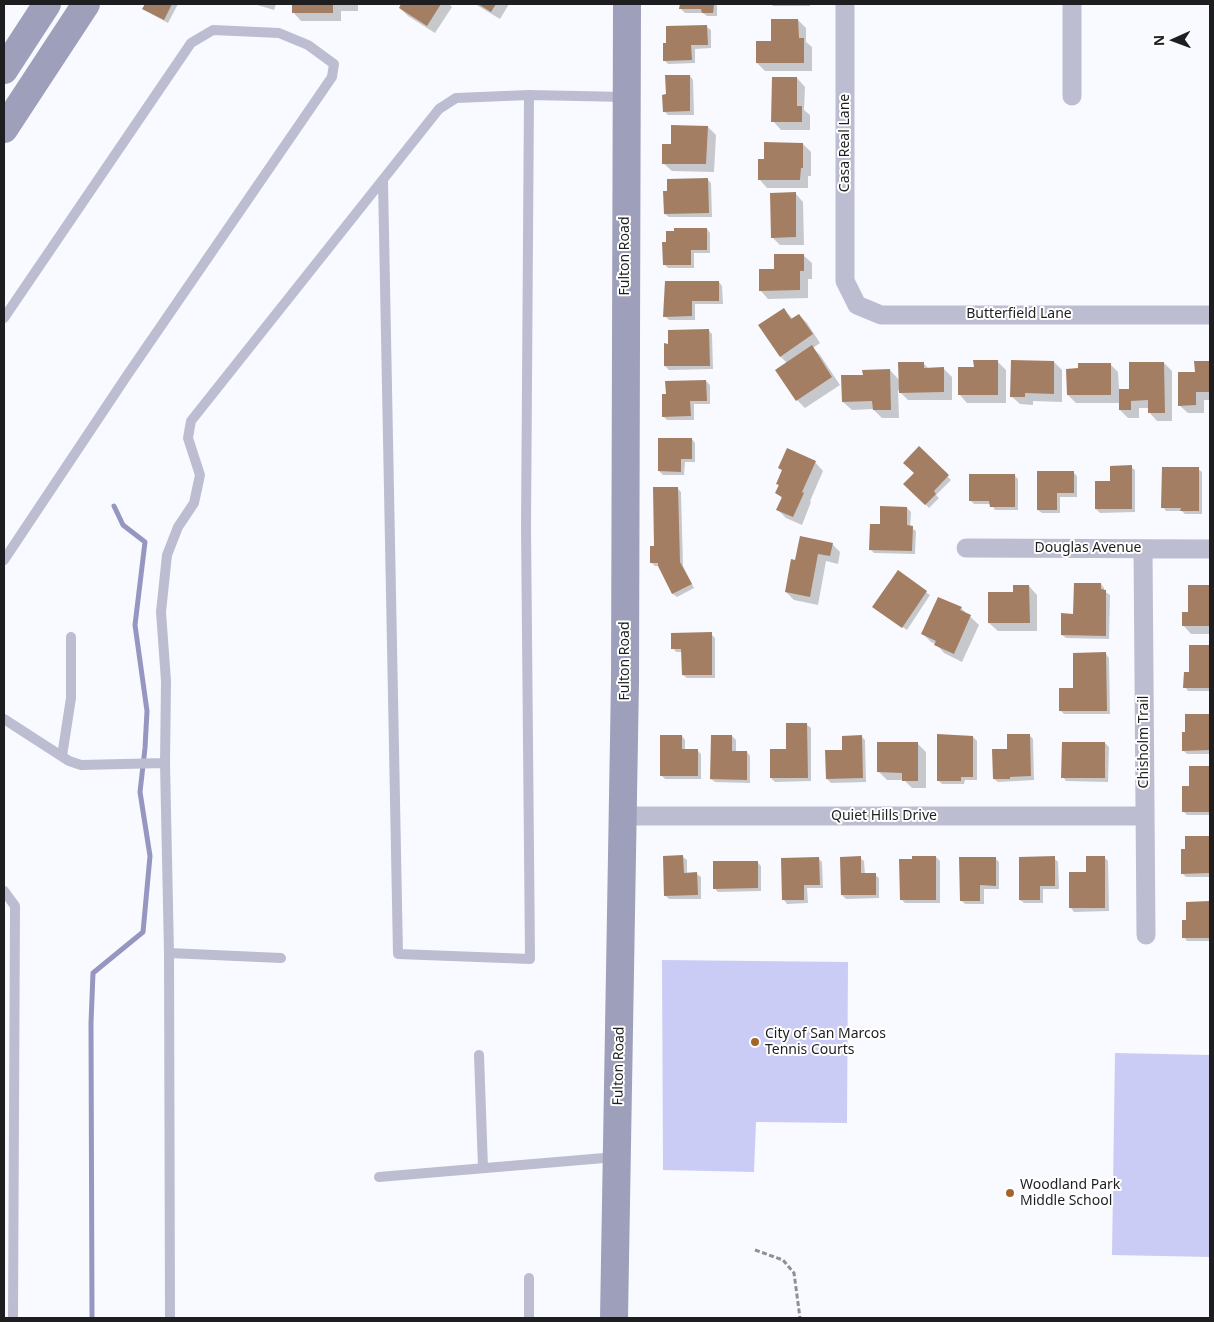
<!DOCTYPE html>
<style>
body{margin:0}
#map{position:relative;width:1214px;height:1322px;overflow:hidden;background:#f9faff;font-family:"Noto Sans",sans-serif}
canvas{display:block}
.frame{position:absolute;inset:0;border:5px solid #1e1e20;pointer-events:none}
.north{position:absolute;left:1149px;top:15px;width:50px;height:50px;-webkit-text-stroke:4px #fff;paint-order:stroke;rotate:268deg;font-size:14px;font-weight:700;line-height:20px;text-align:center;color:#1e1e20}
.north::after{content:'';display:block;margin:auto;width:18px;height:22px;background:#1e1e20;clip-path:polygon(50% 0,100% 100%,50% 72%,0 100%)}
</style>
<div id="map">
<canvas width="1214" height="1322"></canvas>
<div class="frame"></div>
<div class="north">N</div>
</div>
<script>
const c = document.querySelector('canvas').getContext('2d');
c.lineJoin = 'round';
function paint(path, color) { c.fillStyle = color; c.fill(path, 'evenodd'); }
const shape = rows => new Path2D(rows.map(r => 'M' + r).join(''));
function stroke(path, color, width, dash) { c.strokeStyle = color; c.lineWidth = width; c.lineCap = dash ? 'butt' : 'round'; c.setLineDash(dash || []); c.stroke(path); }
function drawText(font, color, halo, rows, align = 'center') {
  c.font = font + ' "Noto Sans",sans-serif'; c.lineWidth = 4; c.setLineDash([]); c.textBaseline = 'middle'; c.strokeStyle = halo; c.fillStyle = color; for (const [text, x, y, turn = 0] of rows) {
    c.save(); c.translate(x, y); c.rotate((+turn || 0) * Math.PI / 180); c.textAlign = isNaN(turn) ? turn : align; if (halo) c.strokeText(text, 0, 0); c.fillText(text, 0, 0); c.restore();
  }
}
paint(shape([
 [662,960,848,962,847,1123,756,1122,754,1172,663,1170],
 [1115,1053,1210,1055,1210,1257,1112,1255]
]), '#cbccf5');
paint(shape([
 [146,4,178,4,168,23,148,12,144,9],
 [254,4,276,4,274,10],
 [293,4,358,4,358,11,341,11,341,21,301,21,293,12],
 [403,4,449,4,452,7,435,33,408,16,400,8],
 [475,4,509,4,500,19],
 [681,4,717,4,717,16,707,16,703,13,685,13,681,9],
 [771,4,810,4,810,6,773,6],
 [798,20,806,28,806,42,812,47,812,71,765,71,757,63,772,42],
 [707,27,711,30,711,48,695,49,695,63,668,64,664,60],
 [690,76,693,80,694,115,668,115,664,111,667,96],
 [797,78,805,87,804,110,810,115,810,130,781,130,773,121],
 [708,127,716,135,714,172,672,171,663,163,672,145],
 [803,144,811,152,811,176,808,176,808,188,767,188,759,179,765,161],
 [707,179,711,183,712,217,669,217,665,214],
 [795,193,803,202,804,245,780,245,772,237],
 [707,229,710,233,710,253,694,253,694,268,668,268,664,264],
 [803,255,812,263,812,279,808,279,808,298,768,299,760,290,776,270],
 [719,282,722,286,723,304,695,304,695,320,669,320,665,316],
 [783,309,793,319,799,315,807,323,820,343,813,348,820,355,840,385,805,408,797,400,787,363,780,356],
 [709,331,712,334,713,369,669,370,665,366],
 [997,361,1006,370,1006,403,967,403,959,394,975,368],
 [1054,362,1062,370,1062,402,1033,401,1033,405,1020,404,1011,396],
 [923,363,929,369,944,369,952,377,952,400,908,400,898,390,899,418,882,418,873,409,852,410,843,402,864,376,890,370,900,381],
 [1164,363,1172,371,1172,421,1157,421,1149,412,1149,408,1139,408,1139,418,1128,418,1120,410,1120,403,1076,403,1068,395,1110,364,1118,372,1119,390,1130,390],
 [1196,363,1210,363,1210,400,1204,400,1204,413,1188,413,1179,405,1196,373],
 [706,381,710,385,710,404,694,404,694,420,667,420,663,416],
 [692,439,695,443,695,462,685,462,684,475,663,475,659,471],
 [919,448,951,480,936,495,939,498,929,508,905,484,916,474],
 [815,462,823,471,810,501,811,502,802,525,786,518,778,510,783,499,776,493,783,471,780,468],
 [1131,467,1135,470,1135,512,1100,513,1096,509,1111,482],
 [1198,469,1202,472,1202,514,1185,514,1182,511,1166,511,1163,507],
 [1073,472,1077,476,1077,497,1060,497,1060,513,1042,513,1038,510],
 [1014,475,1018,479,1018,510,995,510,991,504,974,504,970,500],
 [677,488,681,492,683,566,694,588,677,597,673,594,659,566,655,566,651,562],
 [907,508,911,512,910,527,916,531,915,554,874,553,870,549,881,525],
 [832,544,840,552,838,564,826,561,818,605,794,600,786,592,796,561],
 [898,572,930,595,907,630,878,610],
 [1101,584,1104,588,1104,591,1110,595,1109,639,1066,638,1062,635,1075,615],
 [1029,586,1037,595,1037,631,998,631,989,623,1015,593],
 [1189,586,1210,586,1210,634,1191,634,1183,625,1189,613],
 [961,608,979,625,962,662,944,653,936,644,931,642,923,634],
 [711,634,715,638,715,678,687,678,683,675,683,652,676,652,673,648],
 [1190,646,1210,646,1210,691,1188,691,1185,687,1190,673],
 [1106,654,1109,658,1110,714,1064,714,1061,711,1074,689],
 [1210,715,1210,754,1187,754,1183,750,1186,734,1186,716],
 [807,725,811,728,811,781,775,782,771,778,788,750],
 [938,735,973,737,977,741,977,780,965,780,964,784,942,784,938,780],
 [1029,735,1033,739,1034,780,998,782,994,779,1008,750],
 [682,736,685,740,685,750,697,750,701,754,701,779,665,779,661,775],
 [732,736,736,740,736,752,747,752,750,756,750,783,715,782,711,779],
 [862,737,865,740,866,782,831,783,827,779,843,751],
 [917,743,926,752,926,788,912,788,904,780,887,780,879,772],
 [1105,743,1109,747,1108,782,1066,781,1063,777],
 [1190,767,1210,768,1210,815,1187,815,1183,811,1190,788],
 [1210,837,1210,877,1186,877,1182,873,1186,850,1186,838],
 [683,857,687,860,687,874,697,874,701,877,701,899,669,899,665,895],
 [936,857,940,861,940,903,905,903,901,899],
 [1104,857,1108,861,1109,911,1074,912,1071,908,1087,874],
 [860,858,864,861,865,875,875,875,879,878,879,898,846,899,842,895],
 [995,858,999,862,999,889,984,889,984,904,965,904,961,900],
 [1054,858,1058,862,1059,889,1043,889,1043,903,1024,903,1020,900],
 [819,859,822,862,823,888,807,888,808,903,787,904,784,900],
 [757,862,761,866,761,891,718,892,714,888],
 [1187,903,1210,903,1210,941,1187,941,1184,937,1187,921]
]), '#0003');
stroke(shape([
 [92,1318,91,1023,93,973,143,932,150,856,140,792,145,748,147,711,135,625,145,542,123,525,114,506]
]), '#9697c1', 5);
paint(shape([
 [145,4,172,4,164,20,142,9],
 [292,4,333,4,333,13,292,13],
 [401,4,441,4,427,26,399,8],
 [478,4,496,4,491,12],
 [680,4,714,4,713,13,702,13,701,9,679,9],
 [771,19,798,19,799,38,804,38,804,63,756,63,756,41,771,41],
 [707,25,708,45,691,45,692,60,663,61,663,43,666,43,666,26],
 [665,75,690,75,690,111,663,112,662,95,666,94],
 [772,77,797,77,797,106,802,106,802,122,771,122],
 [671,125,708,126,706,164,662,164,662,144,671,144],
 [764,142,803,143,803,168,801,168,800,180,758,180,758,159,764,159],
 [708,178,709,213,664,214,663,191,667,191,667,179],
 [796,192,796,237,771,238,770,193],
 [674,228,707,228,707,250,691,250,691,265,663,265,662,242,666,242,666,231,674,231],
 [774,254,804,254,804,271,800,271,800,290,759,291,759,269,774,269],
 [665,281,719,281,719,301,692,301,692,316,663,317],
 [784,308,791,319,799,314,813,334,780,357,758,325],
 [709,329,710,366,664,366,664,343,668,344,668,330],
 [812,345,832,377,796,401,775,370],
 [973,360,998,360,998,395,958,395,958,367,974,367],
 [1011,360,1054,361,1054,394,1025,393,1025,397,1010,397],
 [1194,361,1210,361,1210,392,1196,392,1196,405,1178,406,1178,372,1195,372],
 [898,362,924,362,924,368,944,367,944,392,899,393],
 [1129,362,1164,362,1165,413,1148,413,1148,400,1131,401,1131,410,1119,410,1119,389,1129,389],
 [1078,363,1111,363,1111,395,1067,395,1066,369,1078,368],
 [890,369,891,410,873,410,872,401,842,402,841,375,863,375,862,370],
 [706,380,707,401,690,401,691,416,662,417,662,394,666,394,665,381],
 [658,438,692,438,692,459,681,459,681,472,658,471],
 [919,446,949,475,934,491,936,494,925,505,903,484,914,473,903,463],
 [787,448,816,461,802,492,804,493,793,517,776,510,782,497,775,493,779,485,776,484,782,470,778,468],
 [1132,465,1132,509,1095,509,1095,481,1110,481,1110,466],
 [1162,467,1199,467,1199,511,1180,511,1181,508,1161,508],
 [1037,471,1074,471,1074,493,1057,493,1057,510,1037,510],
 [969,474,1015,474,1015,507,990,507,989,501,969,501],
 [653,487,678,487,680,562,692,584,672,594,658,566,658,563,650,563,650,546,654,546],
 [880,506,907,507,907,525,913,526,912,551,869,550,870,524,880,524],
 [800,536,833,543,830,556,818,554,810,597,785,592,791,559,795,560],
 [898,570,927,591,902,628,872,607],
 [1074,583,1101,583,1101,589,1106,590,1106,636,1061,635,1061,613,1073,614],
 [1013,585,1029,585,1030,623,988,623,988,592,1013,592],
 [1188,585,1210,585,1210,626,1182,626,1182,612,1188,612],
 [938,597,962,607,960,610,971,615,954,654,934,645,936,641,921,634],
 [712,632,712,675,682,675,681,649,671,649,671,633],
 [1189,645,1210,645,1210,688,1183,688,1184,672,1189,672],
 [1106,652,1107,711,1059,711,1059,688,1073,688,1073,653],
 [1185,714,1210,714,1210,750,1182,751,1182,732,1185,732],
 [786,723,807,723,808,778,770,778,770,749,786,749],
 [937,734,973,736,973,777,961,777,961,781,937,781],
 [1007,734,1030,734,1031,776,1010,777,1010,779,993,779,992,749,1007,749],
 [660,735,682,735,682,749,698,749,698,776,660,776],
 [711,735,732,735,732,751,747,751,747,780,710,779],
 [862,735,863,778,826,779,825,750,842,750,842,736],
 [877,742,918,742,918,781,902,781,902,773,877,772],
 [1062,742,1105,742,1105,778,1061,778],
 [1189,766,1210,766,1210,812,1182,812,1182,786,1189,786],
 [1185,836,1210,836,1210,873,1181,874,1181,849,1185,849],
 [683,855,684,873,697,872,698,895,664,896,663,856],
 [861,856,861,873,876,873,876,895,841,895,840,857],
 [912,856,936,856,936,900,900,900,899,859,912,859],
 [1055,856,1055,886,1040,886,1040,900,1019,900,1019,857],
 [1086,856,1105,856,1105,908,1069,908,1069,872,1086,872],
 [819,857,820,885,804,885,804,900,782,900,781,858],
 [959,857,996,857,996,886,980,885,980,901,960,901],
 [713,861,758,861,758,888,713,889],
 [1210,901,1210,938,1182,938,1182,920,1186,920,1186,902]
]), '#a37e62');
stroke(shape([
 [755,1250,783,1260,794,1273,800,1318]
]), '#8f9093', 3, [5, 2.5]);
stroke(shape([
 [383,181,398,954,530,959,526,526,529,95],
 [4,318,191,43,213,30,279,33,308,45,334,64,332,77,128,374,4,560],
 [4,719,69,761,81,765,165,763],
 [62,756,71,698,71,637],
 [4,891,15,906,13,1318],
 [169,953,281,958],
 [479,1055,483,1168],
 [379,1177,616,1157],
 [170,1318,169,953,165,763,166,681,161,612,167,555,178,527,194,503,200,475,188,438,191,421,439,109,456,98,529,95,626,97],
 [529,1318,529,1278]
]), '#bcbdd1', 10);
stroke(shape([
 [845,4,845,281,857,305,881,315,1210,315],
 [1072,96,1072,4],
 [966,548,1210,549],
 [1143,549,1146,935],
 [623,816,1145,816]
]), '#bcbdd1', 19);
stroke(shape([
 [4,70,47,4],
 [4,129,86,4],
 [614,1318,625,681,627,4]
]), '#9e9fbb', 28);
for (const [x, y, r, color] of [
 [755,1042,5,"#a3642c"],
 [1010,1193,5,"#a3642c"]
]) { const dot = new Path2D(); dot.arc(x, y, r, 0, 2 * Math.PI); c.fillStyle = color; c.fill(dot); stroke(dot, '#fff', 2); }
drawText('14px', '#1e1e20', '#fff', [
 ["Casa Real Lane",845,143,-90],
 ["Fulton Road",625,256,-90],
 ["Butterfield Lane",1019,314],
 ["Douglas Avenue",1088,548],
 ["Fulton Road",625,661,-90],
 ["Chisholm Trail",1144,742,-90],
 ["Quiet Hills Drive",884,816],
 ["Fulton Road",619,1066,-89]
]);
drawText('14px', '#1e1e20', '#fff', [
 ["City of San Marcos",765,1034],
 ["Tennis Courts",765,1050],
 ["Woodland Park",1020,1185],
 ["Middle School",1020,1201]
], 'left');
</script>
